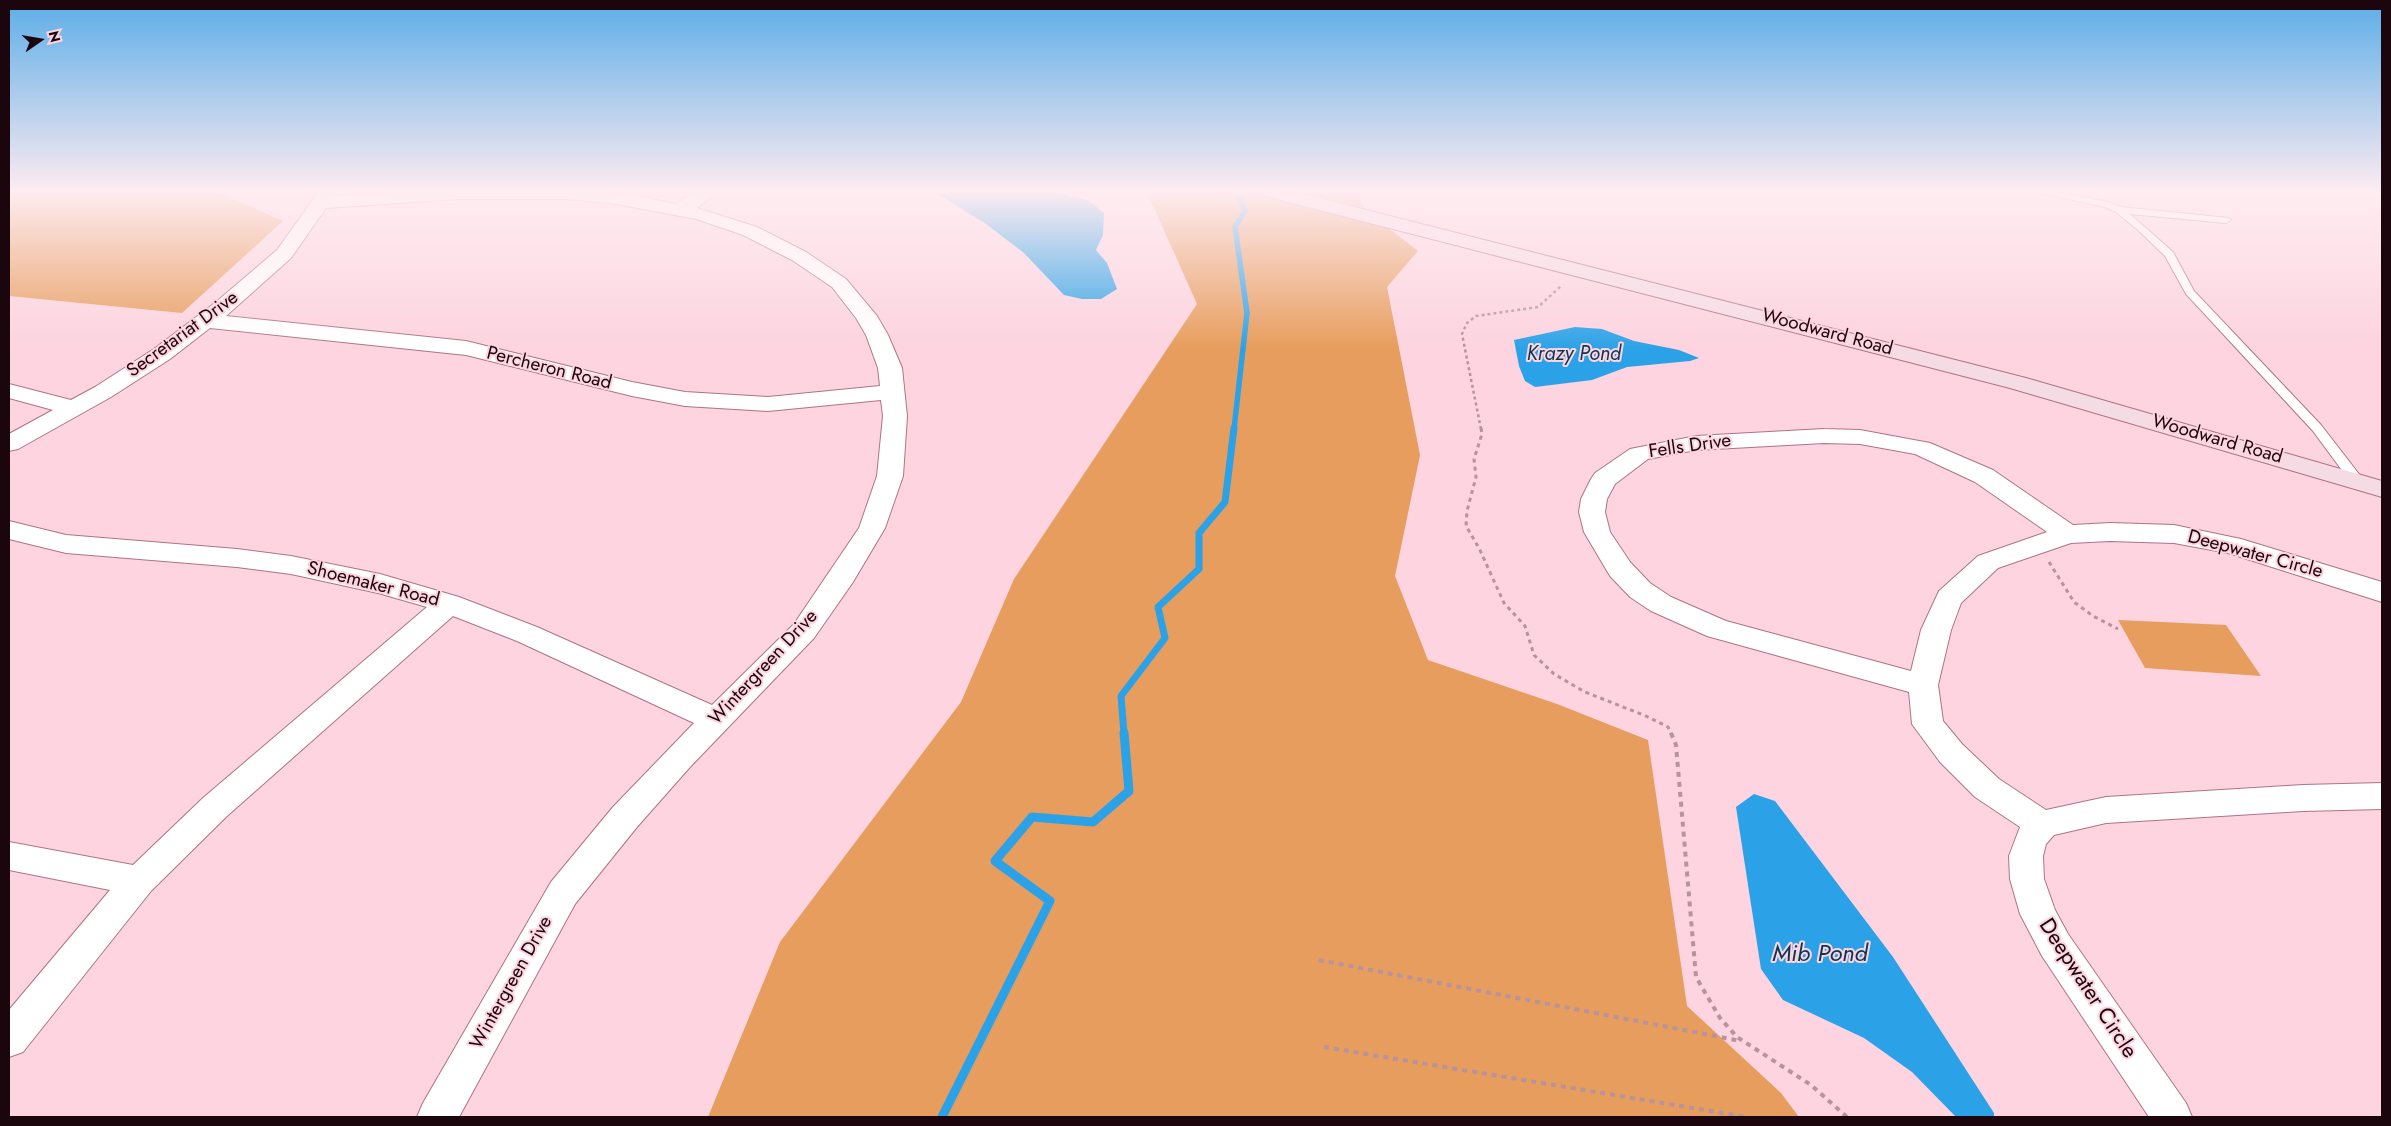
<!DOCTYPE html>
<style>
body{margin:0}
#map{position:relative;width:2391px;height:1126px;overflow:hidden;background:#fdd4df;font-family:Jost,sans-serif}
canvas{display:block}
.frame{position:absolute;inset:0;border:10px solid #1c060e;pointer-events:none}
.north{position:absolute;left:15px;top:15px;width:50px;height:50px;-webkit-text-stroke:4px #fdd4df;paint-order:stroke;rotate:77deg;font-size:14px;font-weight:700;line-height:20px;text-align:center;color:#1c060e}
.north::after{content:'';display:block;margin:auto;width:18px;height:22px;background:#1c060e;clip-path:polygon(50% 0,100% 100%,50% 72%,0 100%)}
</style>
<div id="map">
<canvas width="2391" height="1126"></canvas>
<div class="frame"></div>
<div class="north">N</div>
</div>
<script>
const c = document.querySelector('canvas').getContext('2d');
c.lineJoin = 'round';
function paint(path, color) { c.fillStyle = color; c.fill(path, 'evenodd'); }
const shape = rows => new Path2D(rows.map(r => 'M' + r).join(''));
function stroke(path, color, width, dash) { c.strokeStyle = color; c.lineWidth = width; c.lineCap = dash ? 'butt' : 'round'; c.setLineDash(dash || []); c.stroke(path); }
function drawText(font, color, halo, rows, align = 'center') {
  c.font = font + ' Jost,sans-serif'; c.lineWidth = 4; c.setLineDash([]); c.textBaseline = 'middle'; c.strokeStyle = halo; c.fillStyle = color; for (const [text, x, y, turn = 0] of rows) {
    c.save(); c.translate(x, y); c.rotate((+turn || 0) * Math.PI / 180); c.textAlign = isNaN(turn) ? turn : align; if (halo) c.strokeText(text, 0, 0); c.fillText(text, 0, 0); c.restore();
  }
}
paint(shape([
 [9,191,215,191,283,221,182,313,9,296],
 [1144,191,1358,191,1364,209,1418,251,1387,287,1420,455,1395,576,1428,660,1557,704,1648,740,1687,1006,1781,1093,1799,1117,708,1117,780,942,961,702,1014,579,1197,304,1154,208],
 [2118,620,2226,625,2261,676,2145,668]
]), '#e79d5d');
paint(shape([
 [933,191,1050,191,1088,200,1104,213,1103,235,1096,250,1107,263,1117,289,1101,299,1082,299,1064,295,1024,253,986,224],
 [1575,327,1602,329,1634,341,1679,350,1699,358,1690,361,1627,367,1592,380,1535,387,1525,381,1519,366,1514,340],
 [1754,794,1775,801,1893,957,1994,1113,1994,1117,1956,1117,1912,1072,1864,1038,1783,1000,1761,969,1736,807]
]), '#2ba2e7');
stroke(shape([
 [1234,429,1247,313,1235,227,1245,211,1238,194]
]), '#2ba2e7', 5.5);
stroke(shape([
 [1124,734,1121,696,1165,638,1158,607,1199,569,1199,533,1225,502,1234,428]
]), '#2ba2e7', 7);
stroke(shape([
 [942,1117,1050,901,995,861,1032,817,1093,822,1129,791,1124,733]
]), '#2ba2e7', 9);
const lane = shape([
 [2031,191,2052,191,2108,202,2121,207,2229,218,2231,220,2226,223,2130,214,2173,252,2194,291,2321,425,2362,478,2363,481,2362,484,2352,484,2313,431,2186,294,2165,256,2139,231,2116,212,2105,207,2031,191]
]);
const street = shape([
 [319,191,338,191,335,196,402,191,612,191,676,204,696,191,719,191,697,208,757,227,806,252,846,279,877,316,888,335,902,368,907,416,903,476,885,528,853,582,814,638,690,767,637,827,575,904,459,1117,417,1117,423,1103,551,882,613,807,694,723,517,641,453,616,227,816,151,891,23,1052,9,1057,9,1010,110,890,9,870,9,842,133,865,203,798,427,607,378,593,291,574,237,567,66,553,9,539,9,521,66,535,237,549,291,556,380,574,459,597,537,627,712,705,794,624,859,528,877,476,883,416,881,400,768,411,685,406,632,396,466,355,210,328,170,359,111,397,18,449,9,451,9,434,53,410,9,398,9,384,71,400,95,387,154,349,216,302,277,250,319,191],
 [458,199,566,199,611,203,696,219,743,235,792,260,832,287,856,318,866,335,878,368,880,386,768,397,685,392,632,382,466,341,226,316,291,258,326,208,458,199],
 [1824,429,1860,430,1930,443,1993,470,2073,525,2110,523,2174,525,2241,539,2382,582,2382,602,2228,553,2174,543,2110,541,2071,543,1998,568,1961,603,1951,630,1938,685,1943,721,1962,744,1999,779,2046,810,2106,797,2303,785,2382,783,2382,809,2303,811,2106,823,2054,835,2046,844,2043,856,2044,879,2055,910,2068,934,2186,1103,2192,1117,2149,1117,2042,956,2020,914,2010,879,2009,856,2020,827,1975,797,1940,762,1912,724,1909,692,1707,636,1651,611,1630,597,1610,576,1584,532,1579,512,1581,499,1591,479,1595,473,1630,449,1696,436,1824,429],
 [1824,443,1860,444,1915,454,1975,482,2047,532,1978,556,1939,591,1921,630,1911,671,1726,621,1671,597,1650,583,1630,562,1610,532,1605,512,1607,499,1615,484,1648,459,1696,450,1824,443]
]);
const secondary = shape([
 [1259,191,1292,191,2026,378,2382,481,2382,497,2010,388,1261,195,1259,191]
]);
stroke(lane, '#af7385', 2);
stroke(street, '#af7385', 2);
stroke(secondary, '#af7385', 2);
stroke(shape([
 [1481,429,1462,334,1467,323,1476,316,1538,307,1561,286]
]), '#b6939d', 2.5, [3, 3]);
stroke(shape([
 [1481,428,1482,434,1474,459,1476,477,1467,511,1466,526,1479,548,1504,603,1525,626,1534,655,1554,674,1585,692,1646,716,1668,727,1671,734],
 [2049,562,2074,602,2093,616,2118,629]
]), '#b6939d', 3, [4, 4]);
stroke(shape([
 [1671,733,1676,745,1696,977,1720,1018,1737,1037,1811,1085,1847,1117],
 [1319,960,1741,1041],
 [1324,1047,1747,1117]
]), '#b6939d', 4, [5, 5]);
paint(lane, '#fff');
paint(street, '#fff');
paint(secondary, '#f5dce4');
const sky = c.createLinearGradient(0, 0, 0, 349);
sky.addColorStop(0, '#5cade8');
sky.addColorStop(0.55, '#feecf1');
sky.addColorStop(1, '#feecf100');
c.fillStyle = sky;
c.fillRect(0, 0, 2391, 349);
drawText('19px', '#1c060e', '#fdd4df', [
 ["Woodward Road",1827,333,15],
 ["Secretariat Drive",183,335,-36],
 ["Percheron Road",549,369,14],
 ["Woodward Road",2217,440,16],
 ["Fells Drive",1690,447,-8],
 ["Deepwater Circle",2255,555,15],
 ["Shoemaker Road",373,585,14],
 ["Wintergreen Drive",764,668,-47],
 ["Wintergreen Drive",512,983,-61]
]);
drawText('italic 20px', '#073753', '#fdd4df', [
 ["Krazy Pond",1574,355]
]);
drawText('22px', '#1c060e', '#fdd4df', [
 ["Deepwater Circle",2087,989,57]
]);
drawText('italic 24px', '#073753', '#fdd4df', [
 ["Mib Pond",1820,955]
]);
</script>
